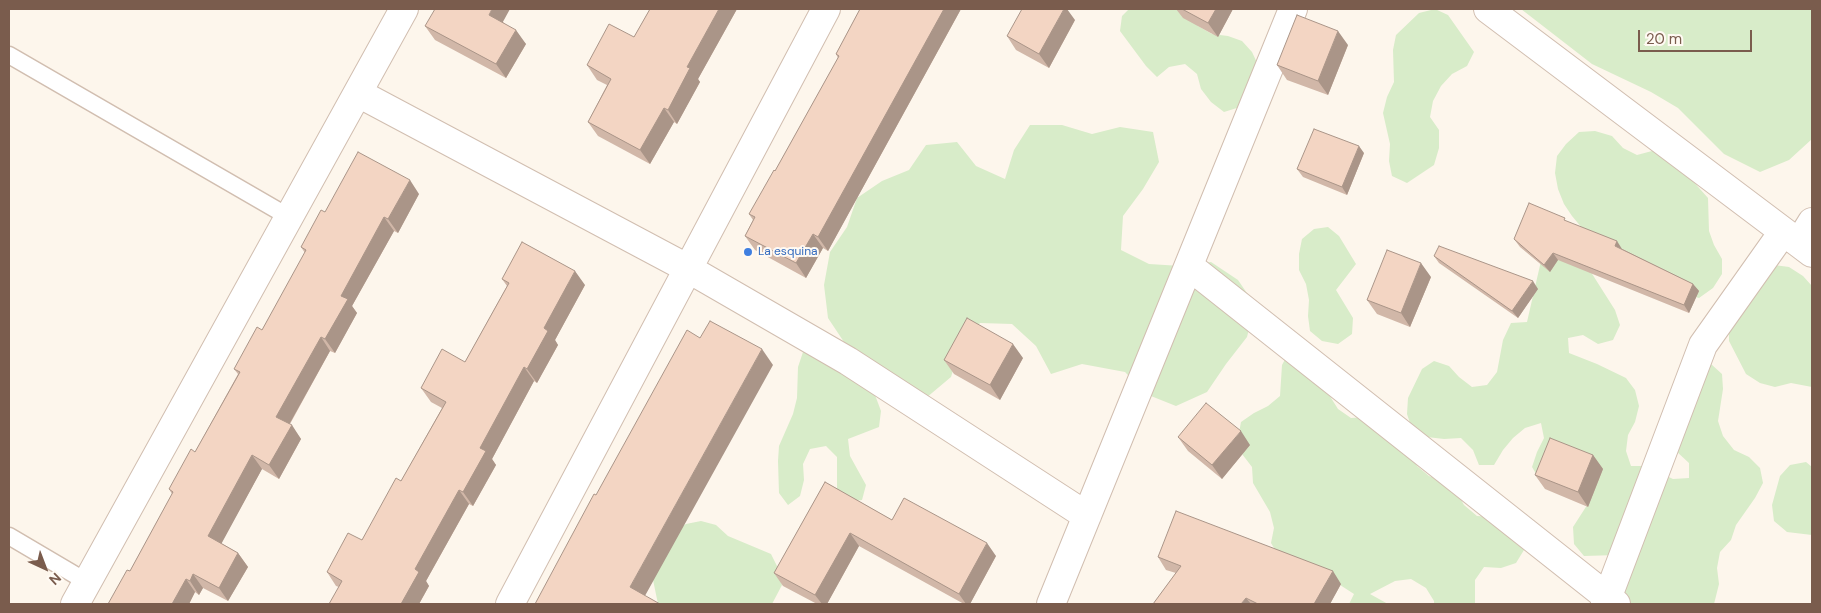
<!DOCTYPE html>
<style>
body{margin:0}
#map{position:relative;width:1821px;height:613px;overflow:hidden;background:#fdf6ec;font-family:"DM Sans",sans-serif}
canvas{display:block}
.frame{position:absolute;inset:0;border:10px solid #7a5c4d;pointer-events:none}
.north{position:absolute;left:20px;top:543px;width:50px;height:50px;-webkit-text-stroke:4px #fffaf3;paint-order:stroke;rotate:137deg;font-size:14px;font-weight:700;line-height:20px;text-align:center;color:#7a5c4d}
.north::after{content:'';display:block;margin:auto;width:18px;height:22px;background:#7a5c4d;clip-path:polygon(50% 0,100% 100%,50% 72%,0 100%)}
.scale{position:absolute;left:1638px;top:30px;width:114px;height:22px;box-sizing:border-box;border:2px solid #7a5c4d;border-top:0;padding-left:6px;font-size:15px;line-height:18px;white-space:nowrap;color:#7a5c4d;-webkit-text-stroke:4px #fffaf3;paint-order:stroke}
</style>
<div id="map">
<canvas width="1821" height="613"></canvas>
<div class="frame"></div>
<div class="north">N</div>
<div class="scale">20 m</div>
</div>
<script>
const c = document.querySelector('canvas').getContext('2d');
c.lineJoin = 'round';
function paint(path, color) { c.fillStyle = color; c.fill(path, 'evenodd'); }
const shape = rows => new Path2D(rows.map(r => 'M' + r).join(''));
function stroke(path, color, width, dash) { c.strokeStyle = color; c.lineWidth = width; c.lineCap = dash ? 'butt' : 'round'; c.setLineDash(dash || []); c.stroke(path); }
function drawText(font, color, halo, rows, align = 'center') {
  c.font = font + ' "DM Sans",sans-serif'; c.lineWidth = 4; c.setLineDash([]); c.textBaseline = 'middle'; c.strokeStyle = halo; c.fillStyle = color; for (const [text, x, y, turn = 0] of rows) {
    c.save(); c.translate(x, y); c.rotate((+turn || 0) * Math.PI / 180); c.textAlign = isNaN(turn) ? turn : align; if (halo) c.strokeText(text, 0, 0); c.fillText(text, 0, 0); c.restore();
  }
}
paint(shape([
 [1129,9,1183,9,1198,26,1212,34,1228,36,1242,41,1252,52,1259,67,1240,107,1224,112,1211,102,1201,89,1197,74,1185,64,1169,67,1157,77,1146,66,1120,31,1122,16],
 [1435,9,1448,15,1474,52,1467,66,1452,74,1441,86,1433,101,1430,117,1439,130,1439,148,1434,165,1407,183,1392,176,1389,161,1390,144,1383,113,1387,97,1394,82,1393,50,1396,35,1419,13],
 [1521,9,1812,9,1812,139,1789,160,1760,172,1724,154,1678,108,1651,92,1592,64],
 [1030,125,1062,125,1092,134,1120,127,1153,132,1159,162,1143,189,1123,216,1121,250,1149,264,1181,266,1211,262,1238,280,1255,305,1247,337,1226,364,1207,392,1176,406,1146,394,1125,372,1082,364,1051,374,1036,346,1012,324,980,323,960,347,951,377,926,398,846,345,828,318,824,285,830,252,847,227,857,198,882,181,909,170,926,145,957,142,976,166,1005,179,1014,150],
 [1595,131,1612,136,1623,148,1637,155,1652,151,1667,152,1708,198,1709,231,1714,245,1722,259,1722,274,1713,288,1699,298,1684,294,1582,228,1572,216,1564,204,1558,189,1555,173,1557,156,1566,144,1579,132],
 [1328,227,1339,236,1356,264,1336,290,1353,318,1352,334,1338,344,1322,341,1310,331,1308,316,1309,300,1306,284,1299,270,1299,254,1302,239,1314,229],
 [1549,248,1589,269,1615,310,1620,325,1613,340,1598,344,1583,335,1568,338,1569,353,1597,364,1626,378,1635,390,1639,406,1635,422,1628,435,1626,451,1631,466,1646,466,1673,479,1689,478,1689,463,1676,451,1696,368,1711,364,1722,374,1723,389,1718,421,1723,436,1734,450,1749,457,1760,468,1763,483,1755,498,1736,525,1731,540,1720,552,1717,568,1719,584,1714,604,1628,604,1625,601,1617,555,1584,556,1574,544,1573,527,1591,499,1541,482,1532,467,1537,452,1544,438,1541,423,1525,428,1513,438,1503,450,1494,465,1479,465,1473,450,1461,438,1444,439,1427,437,1412,429,1407,414,1408,398,1422,369,1434,361,1449,366,1459,377,1472,387,1487,385,1497,372,1503,340,1511,323,1527,322,1541,261],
 [1774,265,1789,267,1803,276,1812,286,1812,387,1791,383,1775,387,1760,383,1746,374,1729,341,1729,326],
 [817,347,875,395,881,411,879,427,848,439,850,456,866,485,862,500,847,502,837,489,837,457,826,446,810,449,803,464,804,480,800,496,788,505,779,493,778,461,779,446,793,414,797,398,798,367,803,352],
 [1289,352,1321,382,1338,409,1351,418,1366,417,1412,451,1417,466,1429,476,1443,481,1456,491,1464,505,1477,516,1492,517,1518,534,1524,550,1516,563,1501,568,1484,567,1475,580,1475,604,1434,604,1434,601,1426,588,1411,579,1395,581,1370,594,1388,604,1349,604,1354,594,1337,583,1280,558,1271,543,1274,528,1270,512,1253,483,1252,467,1242,454,1238,438,1241,422,1254,413,1268,406,1280,396,1282,365],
 [1806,462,1812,467,1812,535,1787,532,1774,521,1772,505,1780,476,1790,465],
 [701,521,716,525,728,536,771,554,778,568,782,585,772,604,658,604,652,575,673,533,686,524]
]), '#d8ecc9');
const lane = shape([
 [9,55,289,217],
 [9,536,87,582]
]);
const street = shape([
 [1488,9,1812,253],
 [358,93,687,268,848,361,1087,516],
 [1799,243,1812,222],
 [1189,266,1616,604],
 [75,604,404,9],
 [510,604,826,9],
 [1051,604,1293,9],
 [1605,604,1703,345,1783,232]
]);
stroke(lane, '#d1beb0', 19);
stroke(street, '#d1beb0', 30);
stroke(lane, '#fff', 16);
stroke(street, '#fff', 28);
paint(shape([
 [650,9,737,9,698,79,700,82,677,124,674,122,650,164,598,136,588,122,607,85,597,80,587,65,634,37],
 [860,9,961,9,828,251,823,248,806,278,755,250,745,236,753,220,749,214,775,171,838,58,836,54],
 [1176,9,1233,9,1218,37,1183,18],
 [1075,20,1049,68,1016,50,1007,36],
 [503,22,526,44,506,78,435,40,425,26],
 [1348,45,1328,95,1287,80,1277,65],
 [1364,153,1347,195,1303,177,1297,169],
 [419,194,398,233,394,231,352,306,357,313,335,353,330,351,290,424,301,439,279,479,262,469,221,543,238,553,248,567,228,601,203,588,199,595,195,592,189,604,108,604,130,571,172,494,169,489,195,452,238,374,234,369,262,330,305,253,301,247,325,212],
 [1568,222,1693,284,1699,291,1689,313,1558,260,1550,272,1520,247,1514,239],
 [1434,256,1538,289,1518,318,1439,263],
 [1431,277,1410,327,1377,314,1367,300],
 [502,279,585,285,555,340,558,345,537,383,534,381,492,459,496,465,473,506,469,504,426,581,429,586,419,604,329,604,339,587,336,586,327,572,362,540,401,481,442,408,431,402,421,388,465,362,507,286],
 [1023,358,1000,400,954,374,944,360],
 [1178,437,1250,445,1222,479,1188,451],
 [1593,455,1603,469,1588,507,1545,489,1535,475],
 [825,482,892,520,996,556,970,604,964,604,859,546,827,604,817,604,783,586,774,573],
 [1158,557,1341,584,1330,604,1153,604,1176,573,1166,570]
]), '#d1b7a8');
paint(shape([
 [492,9,510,9,499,29,489,15],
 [719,9,737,9,698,79,700,82,677,124,668,110,687,67],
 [944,9,961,9,828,251,818,237],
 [1064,9,1067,9,1075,20,1049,68,1039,54],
 [1216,9,1233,9,1218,37,1208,23],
 [516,30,526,44,506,78,496,64],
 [1338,31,1348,45,1328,95,1318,81],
 [664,108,674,122,650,164,640,150],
 [1359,146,1364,153,1347,195,1342,187],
 [410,180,419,194,398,233,388,219],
 [384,217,394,231,352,306,357,313,335,353,325,339,341,296],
 [813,234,823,248,806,278,796,263],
 [1617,241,1622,249,1615,246],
 [1553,253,1558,260,1550,272,1544,265],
 [1421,263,1431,277,1410,327,1401,313],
 [575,271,585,285,555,340,558,345,537,383,527,369,544,328],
 [1533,281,1538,289,1518,318,1512,311],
 [1693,284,1699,291,1689,313,1684,305],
 [321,337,330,351,286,430,276,417],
 [1013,344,1023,358,1000,400,990,385],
 [762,349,773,365,641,603,630,587],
 [524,367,534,381,492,459,496,465,473,506,463,492,480,448],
 [292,425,301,439,279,479,269,465],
 [1241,431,1250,445,1222,479,1212,465],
 [252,455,262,469,218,550,208,536],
 [1593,455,1603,469,1588,507,1578,492],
 [459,490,469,504,426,581,429,586,419,604,401,604,415,569],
 [850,533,859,546,827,604,822,604,815,595],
 [987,543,996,556,970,604,966,604,959,594],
 [238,553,248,567,228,601,219,588],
 [1333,571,1341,584,1330,604,1314,604],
 [193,574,203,588,199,595,190,581],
 [186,579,195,592,189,604,172,604],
 [1246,598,1251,604,1241,604]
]), '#aa9588');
const building = shape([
 [435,9,492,9,489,15,516,30,496,64,425,26,435,9],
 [650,9,719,9,687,67,690,68,668,110,664,108,640,150,588,122,611,79,587,65,609,24,634,37,650,9],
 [860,9,944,9,818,237,813,234,796,263,745,236,755,217,749,214,774,170,775,171,839,56,836,54,860,9],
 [1022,9,1064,9,1039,54,1007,36,1022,9],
 [1182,9,1216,9,1208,23,1182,9],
 [1297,15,1338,31,1318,81,1277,65,1297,15],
 [1314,129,1359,146,1342,187,1297,169,1314,129],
 [358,152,410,180,388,219,384,217,341,296,348,299,325,339,321,337,276,417,292,425,269,465,252,455,208,536,238,553,219,588,193,574,190,581,186,579,172,604,108,604,127,570,130,571,173,492,169,489,191,449,195,452,240,372,234,369,257,327,262,330,306,250,301,247,321,210,325,212,358,152],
 [1529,203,1565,218,1564,220,1617,241,1615,246,1693,284,1684,305,1553,253,1544,265,1514,239,1529,203],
 [522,242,575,271,544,328,548,331,527,369,524,367,480,448,486,451,463,492,459,490,415,569,419,572,401,604,329,604,342,581,327,572,348,533,362,540,396,478,401,481,446,402,421,388,442,349,465,362,509,283,502,279,522,242],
 [1439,246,1533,281,1512,311,1434,256,1439,246],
 [1387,250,1421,263,1401,313,1367,300,1387,250],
 [967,318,1013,344,990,385,944,360,967,318],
 [710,321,762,349,630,587,660,604,535,604,594,494,596,495,687,330,700,338,710,321],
 [1206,403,1241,431,1212,465,1178,437,1206,403],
 [1550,438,1593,455,1578,492,1535,475,1550,438],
 [825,482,892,520,904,498,987,543,959,594,850,533,815,595,774,573,825,482],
 [1176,511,1333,571,1314,604,1258,604,1246,598,1241,604,1153,604,1181,566,1158,557,1176,511]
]);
paint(building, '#f3d5c3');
stroke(building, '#aa9588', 1);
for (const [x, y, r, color] of [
 [748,252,5,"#3f7fe0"]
]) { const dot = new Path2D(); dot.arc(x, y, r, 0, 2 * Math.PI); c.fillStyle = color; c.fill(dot); stroke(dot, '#fffaf3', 2); }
drawText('12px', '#366cbe', '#fffaf3', [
 ["La esquina",758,252]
], 'left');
</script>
